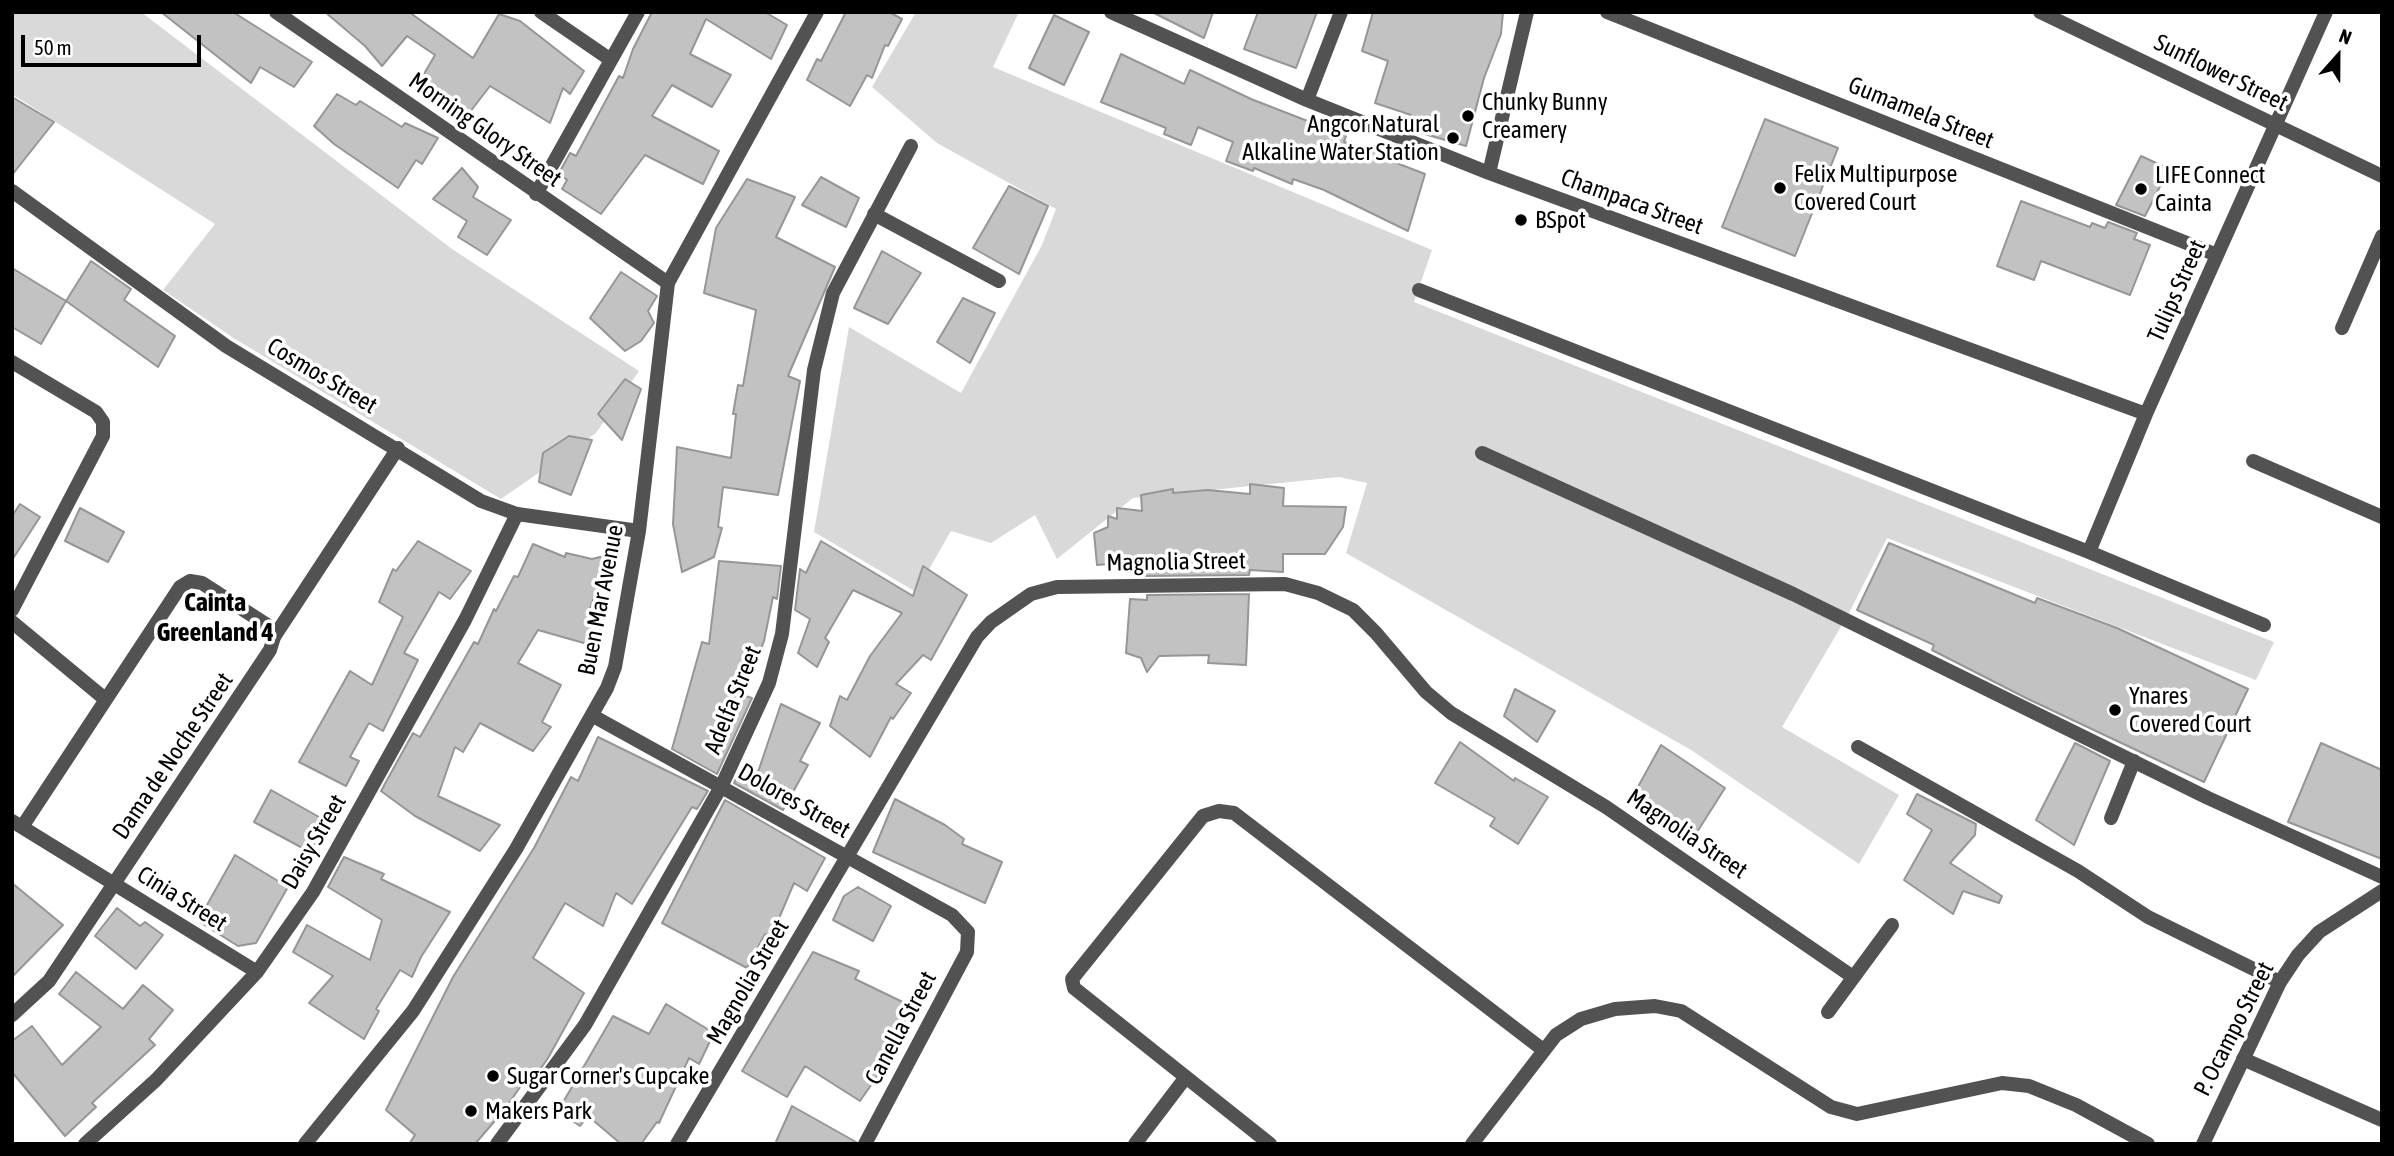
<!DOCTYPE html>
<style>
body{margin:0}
#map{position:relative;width:2394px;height:1156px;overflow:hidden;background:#fff;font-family:"Asap Condensed",sans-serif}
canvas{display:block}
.frame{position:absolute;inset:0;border:14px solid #000;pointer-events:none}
.north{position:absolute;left:2303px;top:21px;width:70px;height:70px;-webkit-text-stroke:5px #fff;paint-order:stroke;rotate:21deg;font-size:19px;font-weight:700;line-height:28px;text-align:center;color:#000}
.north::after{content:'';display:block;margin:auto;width:24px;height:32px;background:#000;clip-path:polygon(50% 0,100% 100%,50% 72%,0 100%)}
.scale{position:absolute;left:21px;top:35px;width:180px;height:32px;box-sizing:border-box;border:4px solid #000;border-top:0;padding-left:9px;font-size:21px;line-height:24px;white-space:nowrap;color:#000;-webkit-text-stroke:5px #fff;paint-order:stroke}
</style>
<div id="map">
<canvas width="2394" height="1156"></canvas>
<div class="frame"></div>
<div class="north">N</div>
<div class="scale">50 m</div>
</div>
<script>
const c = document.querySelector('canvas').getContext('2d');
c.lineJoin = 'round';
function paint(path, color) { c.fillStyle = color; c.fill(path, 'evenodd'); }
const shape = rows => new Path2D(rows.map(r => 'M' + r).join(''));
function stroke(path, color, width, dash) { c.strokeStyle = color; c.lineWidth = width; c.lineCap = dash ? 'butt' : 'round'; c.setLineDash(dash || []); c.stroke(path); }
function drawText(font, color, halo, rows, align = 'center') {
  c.font = font + ' "Asap Condensed",sans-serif'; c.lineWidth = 7; c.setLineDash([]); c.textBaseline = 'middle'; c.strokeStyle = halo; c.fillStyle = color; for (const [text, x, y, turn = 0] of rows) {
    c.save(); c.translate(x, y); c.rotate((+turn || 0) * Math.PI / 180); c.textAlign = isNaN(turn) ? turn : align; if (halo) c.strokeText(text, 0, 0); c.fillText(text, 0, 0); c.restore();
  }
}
paint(shape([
 [12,12,141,12,452,249,639,371,596,433,501,499,235,339,163,290,215,224,12,94],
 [916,12,1019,12,993,67,1432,250,1414,302,2274,642,2256,680,1887,538,1849,613,1782,727,1899,795,1859,864,1691,750,1346,553,1367,483,1339,477,1133,498,1057,559,1035,515,991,543,951,531,916,592,814,532,849,327,961,393,1042,245,1056,209,937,143,872,87]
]), '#d9d9d9');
const building = shape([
 [161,12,233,12,312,62,294,87,260,67,251,83,161,12],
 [325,12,409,12,473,58,499,14,520,21,584,71,570,94,563,88,550,123,490,86,463,121,436,104,417,86,435,55,407,36,382,66,365,46,325,12],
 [652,12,765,12,787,25,771,59,706,19,690,54,731,75,712,107,672,85,652,116,719,151,703,184,645,155,601,214,562,189,567,180,559,173,570,153,576,156,619,76,623,78,633,49,652,12],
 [846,12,889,12,902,19,888,46,885,45,872,78,867,75,850,106,807,80,817,59,821,61,846,12],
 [1152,12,1213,12,1204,38,1152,12],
 [1258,12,1317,12,1296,68,1244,49,1258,12],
 [1373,12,1503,12,1501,34,1484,78,1466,146,1407,129,1411,115,1375,103,1388,61,1362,51,1373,12],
 [1054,15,1089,32,1064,85,1029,68,1054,15],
 [1121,54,1184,84,1190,70,1251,99,1346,136,1344,142,1382,153,1381,157,1425,174,1408,231,1324,190,1293,179,1292,184,1254,168,1253,171,1226,161,1233,142,1198,127,1191,145,1164,134,1166,128,1101,102,1121,54],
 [337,94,356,105,360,101,402,127,405,123,438,138,422,164,416,160,398,188,334,144,314,126,337,94],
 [12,97,54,122,12,175,12,97],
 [1765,119,1838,148,1795,256,1722,227,1765,119],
 [2141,156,2169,169,2145,216,2116,205,2141,156],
 [462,168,478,187,473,197,511,220,487,255,458,237,467,221,433,199,462,168],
 [821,177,859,198,846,227,802,205,821,177],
 [747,179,795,197,776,237,835,267,788,376,800,381,778,495,723,487,718,527,722,528,714,557,682,572,673,524,677,447,731,458,736,414,733,414,738,385,743,386,756,310,704,293,716,228,747,179],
 [1009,186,1048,206,1019,274,973,248,1009,186],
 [2021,201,2090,227,2092,223,2105,228,2108,222,2137,233,2134,239,2150,245,2130,295,2041,261,2034,280,1997,266,2021,201],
 [882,251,921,273,888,324,854,308,882,251],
 [91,261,131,289,124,300,175,336,158,367,66,301,91,261],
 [12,268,66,301,41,344,12,327,12,268],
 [621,272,657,296,648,311,654,323,641,341,625,351,590,318,621,272],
 [963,298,995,313,970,363,937,342,963,298],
 [625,379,641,389,622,440,598,414,625,379],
 [569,436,592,440,571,495,539,482,543,453,569,436],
 [1250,484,1284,488,1283,506,1346,507,1343,527,1325,554,1283,554,1283,572,1250,570,1249,575,1146,576,1145,561,1097,565,1094,533,1108,527,1108,516,1117,519,1117,508,1142,511,1141,495,1173,489,1173,493,1208,490,1250,494,1250,484],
 [20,504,40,517,12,560,12,516,20,504],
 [80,508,124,532,108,562,65,541,80,508],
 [418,541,471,571,450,599,439,592,404,653,418,660,383,731,369,723,350,757,359,761,346,786,299,762,350,671,372,685,403,617,379,602,393,569,396,571,418,541],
 [821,541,913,596,923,566,967,595,931,660,923,655,896,684,911,693,893,719,891,717,870,757,830,726,840,696,847,700,870,656,902,613,853,590,825,638,829,642,817,667,798,653,810,619,795,610,800,569,806,573,821,541],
 [1889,543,2035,603,2037,598,2117,628,2248,689,2204,782,2026,698,1932,650,1934,645,1857,610,1889,543],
 [533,544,565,557,566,553,592,559,604,556,611,570,597,589,588,614,602,617,598,647,538,630,518,663,561,685,542,722,551,727,533,751,480,723,463,752,455,747,438,796,500,825,480,851,415,816,381,791,413,733,420,737,474,642,478,644,494,609,496,611,514,576,518,577,533,544],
 [719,561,781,566,777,599,773,597,764,641,742,695,752,698,717,774,672,749,702,642,709,644,719,561],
 [1249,594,1246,665,1208,663,1209,655,1159,656,1147,672,1141,658,1126,653,1130,599,1147,600,1147,595,1249,594],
 [1515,689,1555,711,1537,742,1504,716,1515,689],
 [781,704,820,723,800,761,808,765,783,810,734,783,741,768,758,772,781,704],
 [598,737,708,791,697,809,692,807,632,904,616,893,603,926,565,903,533,958,584,993,548,1058,534,1078,529,1074,505,1109,475,1144,409,1144,415,1135,386,1110,453,977,534,848,571,777,578,781,598,737],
 [1460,742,1514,781,1515,778,1548,797,1518,844,1490,826,1495,818,1435,783,1460,742],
 [2075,743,2110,761,2074,845,2036,820,2075,743],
 [2321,743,2382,770,2382,859,2288,822,2321,743],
 [1661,745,1725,788,1692,840,1634,794,1661,745],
 [271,790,328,822,310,852,254,822,271,790],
 [1917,794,1976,824,1975,835,1950,863,2002,896,1999,903,1963,891,1953,914,1904,880,1932,830,1907,814,1917,794],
 [895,799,945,825,964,839,962,844,1002,862,985,903,873,852,895,799],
 [725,800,825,858,807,891,794,883,771,937,765,934,747,968,662,923,725,800],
 [235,855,288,887,256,943,238,946,198,921,235,855],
 [344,857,384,874,381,879,450,912,421,957,412,977,400,970,376,1009,379,1011,364,1039,309,1003,333,976,293,952,307,925,370,960,382,920,328,887,344,857],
 [12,883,63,925,12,977,12,883],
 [858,887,891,906,873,941,833,920,844,896,858,887],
 [117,908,140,926,145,922,163,935,136,969,95,936,117,908],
 [813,952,859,971,855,979,913,1007,874,1073,878,1075,860,1101,805,1066,787,1097,742,1071,813,952],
 [76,972,123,1009,143,985,173,1010,149,1039,155,1045,92,1103,96,1107,65,1136,12,1072,12,1041,32,1026,62,1065,101,1027,59,994,76,972],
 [666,1004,714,1033,699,1064,689,1058,659,1123,657,1122,641,1144,621,1144,588,1116,580,1126,558,1111,613,1016,649,1034,666,1004],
 [792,1106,856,1142,855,1144,775,1144,792,1106]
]);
paint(building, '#c2c2c2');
stroke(building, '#969696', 2);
stroke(shape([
 [2253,461,2382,517],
 [274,637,398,448],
 [2111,818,2134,761],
 [1135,1144,1186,1077],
 [1270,1144,1074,988,1072,979,1203,816,1219,811,1234,813,1542,1049],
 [1472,1144,1556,1035,1581,1019,1615,1009,1655,1006,1681,1011,1831,1107,1857,1114,2002,1083,2029,1086,2076,1105,2148,1144]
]), '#525252', 14);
stroke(shape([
 [276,12,668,283],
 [541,12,611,60],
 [1111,12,1307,100,1489,173,2146,414],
 [1607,12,2217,255],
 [2040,12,2382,176],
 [1307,100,1341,12],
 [1489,173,1527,12],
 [536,194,638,12],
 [874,214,999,281],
 [1419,290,2089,552,2264,625],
 [2342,328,2382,236],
 [12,362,96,412,103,422,103,436,12,610],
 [1482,453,1793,594,2208,798,2382,877],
 [2089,552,2146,414,2326,12],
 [12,622,105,699],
 [593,716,952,915,968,932,967,952,865,1144],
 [1858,747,2078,871,2148,917,2280,982],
 [12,821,257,972],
 [1828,1012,1892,925],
 [12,1015,49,981,270,650,274,637,267,625,202,583,190,581,180,587,22,827],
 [2243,1059,2382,1120],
 [85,1144,156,1080,257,972,313,892,465,620,517,514],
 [497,1144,585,1025,722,785,769,683,782,634,814,370,833,293,911,146],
 [677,1144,977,637,991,622,1031,594,1057,587,1285,584,1318,593,1353,610,1376,633,1426,692,1451,713,1606,807,1853,977]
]), '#525252', 14);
stroke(shape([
 [12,191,226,346,481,501,517,514,639,531],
 [305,1144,413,1011,516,849,607,688,615,667,639,531,668,283,817,12],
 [2203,1144,2280,982,2298,955,2319,932,2382,891]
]), '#525252', 14);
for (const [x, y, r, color] of [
 [1468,116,7,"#000"],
 [1453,138,7,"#000"],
 [1780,188,7,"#000"],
 [2141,189,7,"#000"],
 [1521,220,7,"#000"],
 [2115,710,7,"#000"],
 [493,1076,7,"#000"],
 [471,1111,7,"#000"]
]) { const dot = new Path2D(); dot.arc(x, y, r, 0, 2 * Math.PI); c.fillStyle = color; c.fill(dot); stroke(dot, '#fff', 2.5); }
drawText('24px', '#000', '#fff', [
 ["Sunflower Street",2221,73,26],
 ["Gumamela Street",1921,113,22],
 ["Morning Glory Street",485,130,35],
 ["Champaca Street",1632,202,20],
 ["Tulips Street",2177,291,-66],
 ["Cosmos Street",322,376,31],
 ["Magnolia Street",1176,562,-1],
 ["Buen Mar Avenue",601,600,-79],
 ["Adelfa Street",733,700,-68],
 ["Dama de Noche Street",173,756,-56],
 ["Dolores Street",794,801,30],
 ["Magnolia Street",1687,834,34],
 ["Daisy Street",314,842,-60],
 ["Cinia Street",182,899,32],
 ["Magnolia Street",748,982,-60],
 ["Canella Street",901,1028,-62],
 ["P. Ocampo Street",2234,1029,-63]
]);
drawText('24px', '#000', '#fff', [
 ["Chunky Bunny",1482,102],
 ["Creamery",1482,130],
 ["Angcor Natural",1439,124,"right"],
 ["Alkaline Water Station",1439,152,"right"],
 ["Felix Multipurpose",1794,174],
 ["Covered Court",1794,202],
 ["LIFE Connect",2155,175],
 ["Cainta",2155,203],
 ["BSpot",1535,220],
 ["Ynares",2129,696],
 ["Covered Court",2129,724],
 ["Sugar Corner's Cupcake",507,1076],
 ["Makers Park",485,1111]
], 'left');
drawText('bold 26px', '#000', '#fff', [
 ["Cainta",215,603],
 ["Greenland 4",215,633]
]);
</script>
